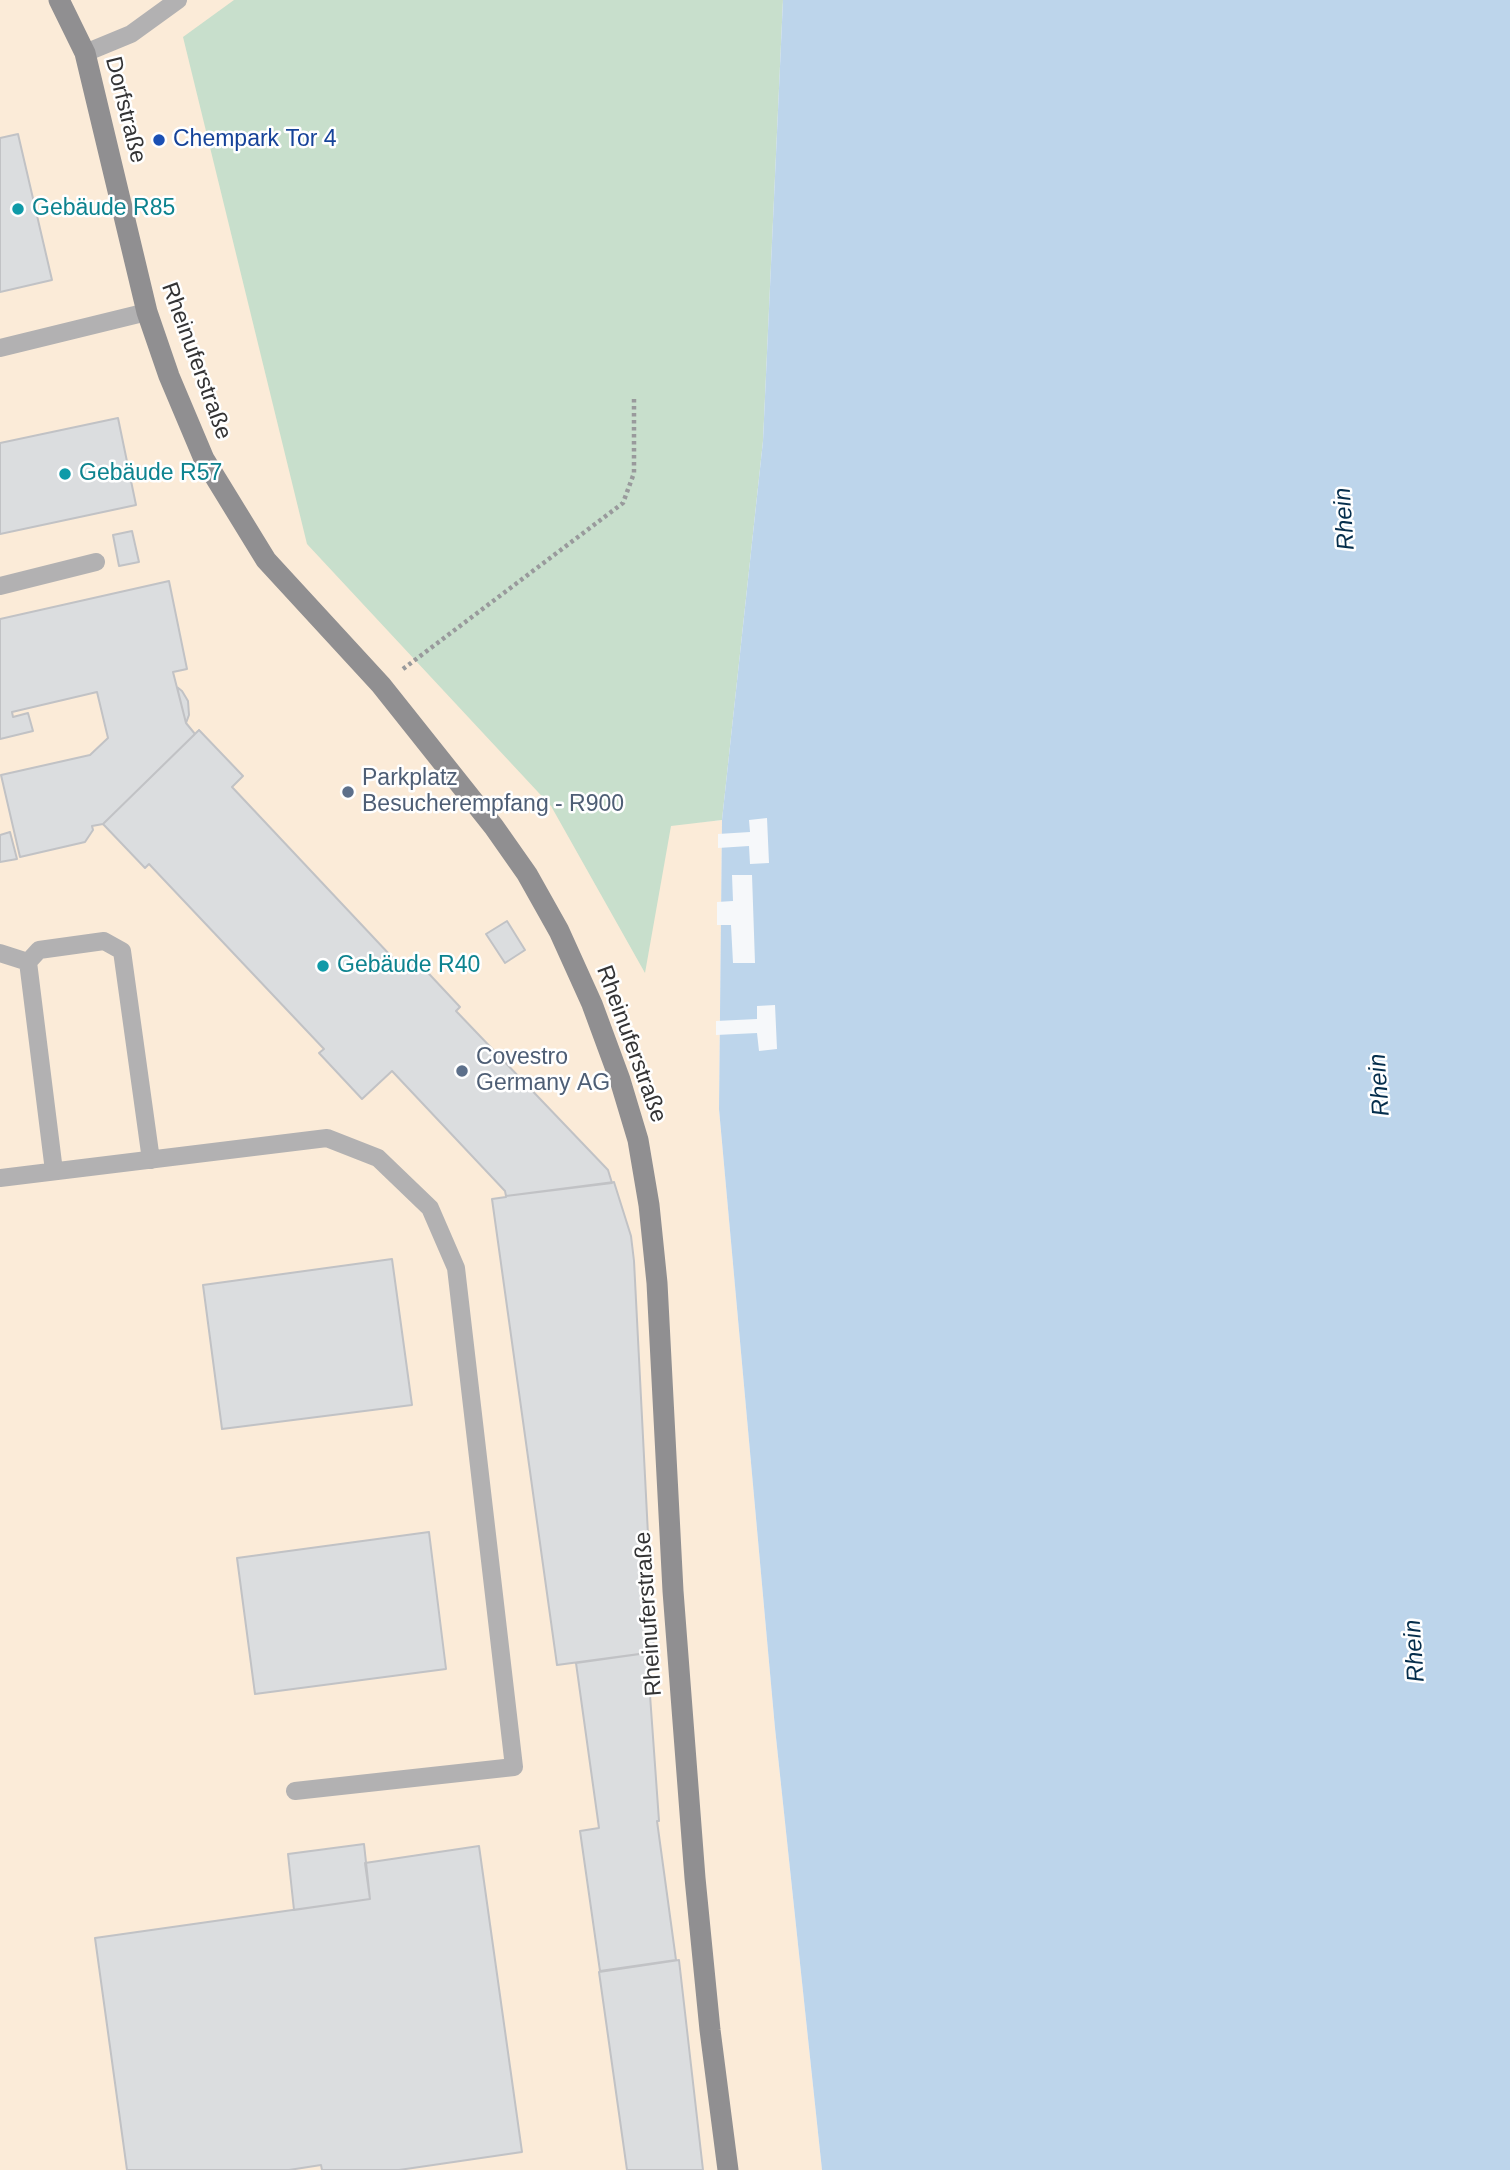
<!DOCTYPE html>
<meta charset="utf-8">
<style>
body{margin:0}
canvas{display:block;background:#f6f8fa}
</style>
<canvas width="1510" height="2170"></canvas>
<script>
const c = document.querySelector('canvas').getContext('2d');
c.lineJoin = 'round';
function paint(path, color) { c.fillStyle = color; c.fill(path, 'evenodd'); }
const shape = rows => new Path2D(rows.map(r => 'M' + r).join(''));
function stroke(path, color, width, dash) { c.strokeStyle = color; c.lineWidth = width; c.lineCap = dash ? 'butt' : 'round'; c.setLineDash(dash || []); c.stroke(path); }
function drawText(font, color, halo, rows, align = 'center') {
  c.font = font + ' Arial,sans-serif'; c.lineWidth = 5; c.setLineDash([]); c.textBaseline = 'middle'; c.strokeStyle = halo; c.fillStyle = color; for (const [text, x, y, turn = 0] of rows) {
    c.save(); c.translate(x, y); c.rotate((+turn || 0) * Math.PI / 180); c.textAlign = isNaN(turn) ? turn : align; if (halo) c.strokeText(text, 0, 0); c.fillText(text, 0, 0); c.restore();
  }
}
paint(shape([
 [0,0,663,0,671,825,722,820,719,1109,775,1728,822,2170,0,2170]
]), '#fbebd8');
paint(shape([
 [234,0,783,0,763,441,722,820,671,826,645,973,551,806,307,544,183,37]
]), '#c8dfcc');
paint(shape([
 [783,0,1510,0,1510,2170,822,2170,775,1728,719,1109,722,820,763,441]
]), '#bdd5eb');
paint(shape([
 [767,818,769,863,750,864,749,846,718,848,718,834,750,832,749,820],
 [732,875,752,875,755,963,733,963,731,925,717,925,717,902,733,901],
 [775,1005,777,1049,759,1051,757,1033,716,1035,716,1021,757,1019,757,1006]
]), '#f6f8fa');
const building = shape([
 [18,134,52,280,0,292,0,138,18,134],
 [118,418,136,505,0,534,0,443,118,418],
 [132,531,139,562,119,566,113,535,132,531],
 [169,581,187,669,173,672,186,723,195,734,103,824,92,826,93,830,85,842,20,857,1,775,90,755,108,738,97,692,12,712,13,717,28,713,33,731,0,739,0,619,169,581],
 [177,687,182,691,188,701,189,715,186,723,177,687],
 [199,730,243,776,232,787,406,972,417,961,460,1007,456,1011,608,1170,612,1183,506,1196,505,1191,392,1071,362,1099,319,1053,324,1049,149,864,145,868,103,824,199,730],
 [10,832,17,859,0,862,0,835,10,832],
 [507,921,525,950,505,963,486,934,507,921],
 [614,1182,631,1236,634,1261,654,1652,557,1665,492,1199,506,1197,506,1196,614,1182],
 [392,1259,412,1405,222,1429,203,1285,392,1259],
 [429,1532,446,1669,255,1694,237,1558,429,1532],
 [647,1653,659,1821,657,1821,676,1960,600,1971,580,1831,599,1828,576,1663,647,1653],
 [364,1844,370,1899,294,1910,288,1854,364,1844],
 [479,1846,522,2152,399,2170,322,2170,321,2165,289,2170,127,2170,95,1938,370,1899,365,1863,479,1846],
 [679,1960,703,2170,627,2170,599,1972,679,1960]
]);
paint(building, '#dbdddf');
stroke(building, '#c1c2c5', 2);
stroke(shape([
 [403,669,623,503,634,473,634,396]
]), '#999a9c', 4.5, [3.5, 3.5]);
stroke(shape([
 [85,53,131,34,178,0],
 [0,348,147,312],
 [0,586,96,562],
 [0,953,28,962],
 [54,1171,28,962,39,950,104,941,122,951,151,1160],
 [0,1178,327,1138,378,1158,430,1208,456,1268,514,1767,295,1791]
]), '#b2b1b2', 18);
stroke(shape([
 [59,0,85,53,147,312,169,376,204,459,266,560,381,685,494,827,527,874,559,931,592,1004,620,1080,638,1140,649,1205,657,1283,673,1591,695,1878,710,2030,728,2170]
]), '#908f91', 21);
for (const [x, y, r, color] of [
 [159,140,7,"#1a4fb4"],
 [18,209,7,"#0f9aa8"],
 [65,474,7,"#0f9aa8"],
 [348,792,7,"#5c6f8a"],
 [323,966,7,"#0f9aa8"],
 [462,1071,7,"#5c6f8a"]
]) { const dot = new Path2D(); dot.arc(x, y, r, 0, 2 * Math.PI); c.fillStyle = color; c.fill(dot); stroke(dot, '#fff', 2.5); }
drawText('23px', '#343435', '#fff', [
 ["Dorfstraße",125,110,76],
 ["Rheinuferstraße",196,361,70],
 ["Rheinuferstraße",631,1044,70],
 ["Rheinuferstraße",649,1614,-94]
]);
drawText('23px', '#164399', '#fff', [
 ["Chempark Tor 4",173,140]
], 'left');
drawText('23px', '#0d838f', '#fff', [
 ["Gebäude R85",32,209],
 ["Gebäude R57",79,474],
 ["Gebäude R40",337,966]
], 'left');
drawText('23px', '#4e5e75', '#fff', [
 ["Parkplatz",362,779],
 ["Besucherempfang - R900",362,805],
 ["Covestro",476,1058],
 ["Germany AG",476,1084]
], 'left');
drawText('italic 24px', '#052e4c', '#fff', [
 ["Rhein",1345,519,-94],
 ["Rhein",1380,1085,-94],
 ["Rhein",1415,1651,-94]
]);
</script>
